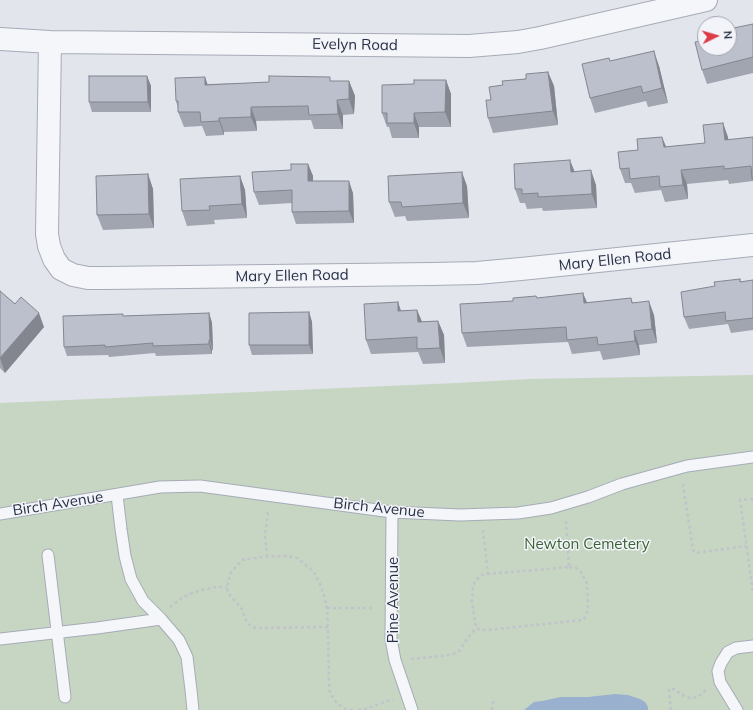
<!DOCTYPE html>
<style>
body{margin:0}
#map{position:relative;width:753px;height:710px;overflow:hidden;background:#e2e5ec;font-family:Mulish,sans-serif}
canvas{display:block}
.north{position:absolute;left:697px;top:16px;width:40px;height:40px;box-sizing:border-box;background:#f2f4f9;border:1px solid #a1a6b1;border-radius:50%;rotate:85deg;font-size:11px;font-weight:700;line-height:16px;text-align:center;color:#283046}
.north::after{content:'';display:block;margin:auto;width:14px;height:18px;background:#dd3b48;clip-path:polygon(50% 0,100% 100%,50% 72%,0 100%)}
</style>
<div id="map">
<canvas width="753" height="710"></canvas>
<div class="north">N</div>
</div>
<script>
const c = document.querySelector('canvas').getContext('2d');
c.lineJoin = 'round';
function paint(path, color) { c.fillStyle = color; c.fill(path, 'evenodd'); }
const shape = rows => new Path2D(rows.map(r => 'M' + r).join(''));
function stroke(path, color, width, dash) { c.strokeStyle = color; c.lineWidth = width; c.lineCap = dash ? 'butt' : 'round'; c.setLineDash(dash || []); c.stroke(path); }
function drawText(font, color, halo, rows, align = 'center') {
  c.font = font + ' Mulish,sans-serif'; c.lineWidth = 3; c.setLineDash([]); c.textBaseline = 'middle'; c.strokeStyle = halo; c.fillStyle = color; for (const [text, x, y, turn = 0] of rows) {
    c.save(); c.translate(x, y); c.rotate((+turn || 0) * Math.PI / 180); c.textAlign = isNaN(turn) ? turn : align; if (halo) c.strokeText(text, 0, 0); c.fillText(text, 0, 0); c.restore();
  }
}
paint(shape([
 [753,375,753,710,0,710,0,403,456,383,529,379]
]), '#c6d6c2');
paint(shape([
 [615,694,628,695,640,699,645,702,648,707,648,710,524,710,534,702,542,701,561,697,588,697]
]), '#99b0cf');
const service = shape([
 [117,495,121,529,125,556,131,579,143,601,161,619,179,640,187,657,191,690,193,710],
 [392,512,391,639,395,660,412,710],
 [0,514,160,487,200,486,392,512,460,515,518,513,551,508,588,497,622,484,687,466,753,457],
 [48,555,65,697],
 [0,639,97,628,161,619],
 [737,710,720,682,718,671,721,663,728,652,736,648,753,646]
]);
const minor = shape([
 [0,39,50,42,469,46,518,42,540,38,706,0],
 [50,42,47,234,49,246,54,259,61,269,73,275,88,278,104,278,432,274,477,273,521,269,753,245]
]);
stroke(service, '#a6abb7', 13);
stroke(minor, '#a6abb7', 24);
stroke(shape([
 [683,484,693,550,696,553,746,546],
 [753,499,740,500,753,592],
 [566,521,569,567],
 [483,530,488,574],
 [267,557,265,536,268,512],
 [569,567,576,568,580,571,584,578,587,584,588,610,586,616,583,620,487,630,481,630,476,628,472,602,473,586,476,580,482,575,488,574,569,567],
 [170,607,182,598,190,594,202,590,216,587,227,587],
 [327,608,374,608],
 [328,627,257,628,253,627,248,624,245,618,242,609,228,593,227,587,231,572,242,560,262,557,286,556,297,558,306,565,314,572,320,584,324,595,327,608,328,627,329,683,330,692,334,700,339,705,346,709,355,710],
 [411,659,442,656,453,654,459,651,467,639,476,628],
 [358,710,366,709,393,699],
 [492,710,494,698],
 [671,710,669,689,674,689,682,695,690,698,698,697,706,690]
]), '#c0c3ca', 2.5, [3, 3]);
stroke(service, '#f5f6f9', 11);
stroke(minor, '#f5f6f9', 22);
paint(shape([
 [753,24,753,73,707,84,702,70,705,48],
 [610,61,659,66,668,103,648,107,646,101,595,113,590,98],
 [548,72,554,86,558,125,493,133,488,118,491,100,503,85],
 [147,76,151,86,151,112,92,112,89,102],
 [446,80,451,94,451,127,419,127,419,138,392,138,389,127,387,127,382,113,414,84],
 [332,81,349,81,355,96,354,114,343,115,343,129,314,129,311,120,256,121,257,131,224,132,224,135,206,136,202,126,184,127,178,112,178,108,176,101,208,84],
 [723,123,728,140,753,137,753,181,729,184,728,180,687,184,688,199,665,202,661,190,635,193,631,183,625,183,620,169,666,147,705,143],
 [308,164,313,176,313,181,353,193,354,223,296,224,292,212,292,203,259,205,254,192,291,170],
 [574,171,596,185,597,208,543,211,542,208,527,209,525,203,520,203,515,189],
 [148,174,153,189,154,228,103,230,97,215],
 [240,176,245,190,247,218,214,220,215,224,187,226,182,211],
 [467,186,469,218,407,221,405,216,395,217,389,202],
 [740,279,741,282,753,280,753,330,731,333,728,324,689,329,684,317,715,286],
 [0,291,15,304,44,327,5,373,0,368],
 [536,296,537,298,587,303,631,298,633,303,654,315,657,343,639,345,640,355,603,360,600,351,572,354,568,342,467,347,462,333,513,301],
 [398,302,401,311,417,310,422,322,438,321,444,335,445,363,423,364,418,352,371,354,366,340],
 [309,312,312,322,313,354,252,355,249,345],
 [209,313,212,323,213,350,212,350,212,354,156,356,155,353,109,357,108,355,67,356,64,347,123,314,123,316]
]), '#a1a5af');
paint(shape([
 [654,51,659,66,668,103,662,88],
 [548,72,554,86,558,125,553,111],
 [147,76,151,86,151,112,148,102],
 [205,77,210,91,205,85],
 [446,80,451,94,451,127,445,112],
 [349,81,355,96,354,114,349,99],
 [337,100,343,115,343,129,338,114],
 [251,107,256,121,257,131,251,117],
 [414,113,419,127,419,138,414,123],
 [219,118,224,132,224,135,219,121],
 [723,123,728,137,730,154,725,140],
 [662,137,668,151,664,147],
 [570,160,576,175,571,172],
 [308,164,313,176,313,194,308,181],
 [591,170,596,185,597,208,592,194],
 [681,170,687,184,688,199,683,185],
 [462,172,467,186,469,218,463,203],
 [148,174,153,189,154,228,149,214],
 [240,176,245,190,247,218,242,204],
 [349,181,353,193,354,223,349,211],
 [583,293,589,307,584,303],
 [649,301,654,315,657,343,652,329],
 [398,302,403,317,398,311],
 [417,310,423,324,418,322],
 [309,312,312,322,313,354,309,345],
 [39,313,44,327,5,373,0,358],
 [209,313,212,323,213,350,210,340],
 [438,321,444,335,445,363,440,348],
 [634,331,639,345,640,355,635,341],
 [209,340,212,350,212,354,209,344]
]), '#83868f');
const building = shape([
 [753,24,753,57,702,70,695,42,705,40,705,48,729,48,729,29,753,24],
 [654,51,662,88,643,93,641,86,590,98,582,64,609,58,610,61,654,51],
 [548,72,553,111,488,118,486,100,491,100,489,87,503,85,502,81,526,79,526,74,548,72],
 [89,76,147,76,148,102,89,102,89,76],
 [269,76,330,77,330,81,349,81,349,99,337,100,338,114,309,115,308,106,251,107,251,117,219,118,219,121,201,122,200,112,178,112,178,101,176,101,175,78,205,77,205,85,269,82,269,76],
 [414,80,446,80,445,112,414,113,414,123,387,123,387,113,382,113,382,85,414,84,414,80],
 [723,123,725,140,753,137,753,179,752,179,751,166,724,169,724,166,681,170,683,185,660,187,659,176,630,179,629,168,620,169,618,152,638,150,637,139,662,137,664,147,705,143,703,125,723,123],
 [570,160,571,172,591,170,592,194,538,197,538,193,522,194,522,189,515,189,514,164,570,160],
 [291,164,308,164,308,181,349,181,349,211,292,212,292,190,254,192,252,172,291,170,291,164],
 [462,172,463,203,402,207,401,202,389,202,388,176,462,172],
 [148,174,149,214,97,215,96,176,148,174],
 [240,176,242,204,209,206,210,210,182,211,180,179,240,176],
 [740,279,740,282,753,280,753,318,726,321,725,312,684,317,681,292,715,286,714,282,740,279],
 [0,291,15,304,21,297,39,313,0,358,0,291],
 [583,293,584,303,631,298,632,303,649,301,652,329,634,331,635,341,598,345,597,337,567,340,566,327,462,333,460,304,513,301,513,298,536,296,537,298,583,293],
 [398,302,398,311,417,310,418,322,438,321,440,348,417,349,417,337,366,340,364,304,398,302],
 [309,312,309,345,249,345,249,313,309,312],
 [209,313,210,340,209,340,209,344,153,346,153,343,105,347,105,345,64,347,63,316,123,314,123,316,209,313]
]);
paint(building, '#bbc0cc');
stroke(building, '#83868f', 1);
drawText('15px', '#283046', '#f2f4f9', [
 ["Evelyn Road",355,45,1],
 ["Mary Ellen Road",615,260,-6],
 ["Mary Ellen Road",292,276,-1],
 ["Birch Avenue",58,504,-9],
 ["Birch Avenue",379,508,6],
 ["Pine Avenue",393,600,-90]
]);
drawText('15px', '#396333', '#f2f4f9', [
 ["Newton Cemetery",587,544]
]);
</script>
